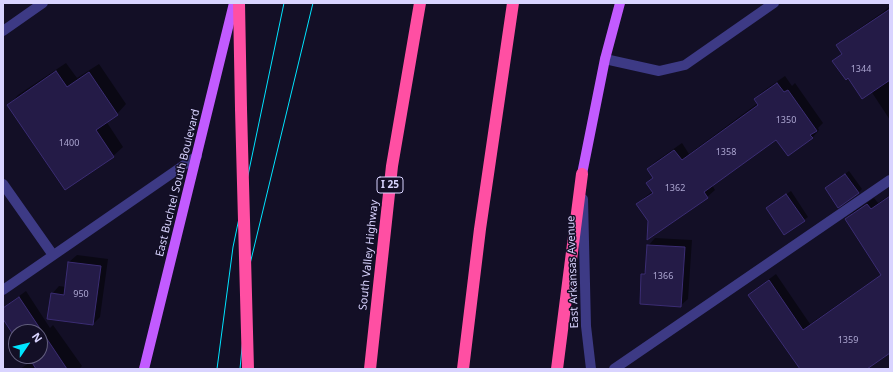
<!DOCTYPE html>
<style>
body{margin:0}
#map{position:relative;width:893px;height:372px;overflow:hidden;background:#130f26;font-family:"Noto Sans",sans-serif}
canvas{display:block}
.frame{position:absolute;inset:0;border:4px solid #d9d4ff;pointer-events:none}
.north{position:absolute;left:8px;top:324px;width:40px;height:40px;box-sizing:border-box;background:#130f26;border:1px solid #625e7d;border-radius:50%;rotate:55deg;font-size:11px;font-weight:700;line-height:16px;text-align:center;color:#d9d4ff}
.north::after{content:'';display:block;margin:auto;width:14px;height:18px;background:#00e5ff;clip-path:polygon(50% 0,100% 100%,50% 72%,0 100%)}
</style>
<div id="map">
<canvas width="893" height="372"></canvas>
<div class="frame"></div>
<div class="north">N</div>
</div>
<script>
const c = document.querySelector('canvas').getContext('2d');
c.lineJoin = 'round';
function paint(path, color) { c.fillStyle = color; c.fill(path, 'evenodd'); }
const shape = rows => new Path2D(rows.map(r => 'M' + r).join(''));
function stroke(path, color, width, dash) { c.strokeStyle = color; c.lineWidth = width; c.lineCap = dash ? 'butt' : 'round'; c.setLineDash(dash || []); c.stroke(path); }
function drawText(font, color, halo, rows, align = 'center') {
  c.font = font + ' "Noto Sans",sans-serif'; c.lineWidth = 3; c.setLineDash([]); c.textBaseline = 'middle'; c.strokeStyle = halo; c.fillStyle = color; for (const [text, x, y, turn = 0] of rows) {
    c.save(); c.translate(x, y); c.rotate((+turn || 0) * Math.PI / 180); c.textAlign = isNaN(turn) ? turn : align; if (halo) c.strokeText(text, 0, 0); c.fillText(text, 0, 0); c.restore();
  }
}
paint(shape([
 [890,6,890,120,871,91,848,77,834,61,842,53,837,46,844,39,883,12],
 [66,63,77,78,99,64,126,104,117,114,106,121,123,147,113,156,65,189,9,105,18,95],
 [785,76,792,86,795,83,823,123,818,128,819,130,812,138,776,138,712,185,715,190,707,197,648,238,649,221,638,204,645,197,653,191,648,183,654,177,648,169,655,162,682,143,689,154,758,103,755,99,762,92],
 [849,171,862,189,858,193,830,185],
 [791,191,808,217,804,220,771,205],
 [890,195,890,350,865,369,801,369,749,295,756,289,776,274,810,324,882,274,846,219,853,212,874,198,878,203],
 [655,238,692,240,688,299,680,306,642,274,646,271,648,246],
 [77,255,108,259,100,317,93,324,52,294,59,286,66,287,69,262],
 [26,291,50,328,53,325,82,366,79,369,20,369,32,361,29,356,40,356,40,332,16,332,16,337,3,318,3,308]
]), '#0007');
const building = shape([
 [890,9,890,80,862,99,848,78,846,80,832,61,842,54,836,45,890,9],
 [56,71,67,87,89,72,118,115,96,130,114,157,65,190,7,105,56,71],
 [777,83,784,92,788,90,817,131,810,135,813,138,788,156,776,140,704,192,708,198,647,240,648,221,636,204,653,193,646,183,653,178,647,169,674,150,682,160,758,105,754,99,777,83],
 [845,174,859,193,838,208,825,188,845,174],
 [786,194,805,221,784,235,766,208,786,194],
 [890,196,890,353,867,369,800,369,748,295,769,280,803,330,881,275,845,219,867,204,871,209,890,196],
 [647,245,685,247,681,307,640,304,641,274,645,274,647,245],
 [68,262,101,266,93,325,47,319,51,293,64,295,68,262],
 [19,297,67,369,36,369,28,356,40,356,40,332,16,332,16,339,3,319,3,308,19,297]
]);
paint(building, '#241b47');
stroke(building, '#3b2d73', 1);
stroke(shape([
 [3,31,43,3],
 [605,59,659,71,685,65,774,3],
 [3,184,53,255],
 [583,199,586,326,591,369],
 [3,290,197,156],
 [614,369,890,180]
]), '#3d3a85', 10);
stroke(shape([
 [582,174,605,59,620,3],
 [144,369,234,3]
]), '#c25bff', 10);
stroke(shape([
 [239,3,241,109],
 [370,369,392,166,420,3],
 [463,369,480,229,513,3],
 [557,369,582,174]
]), '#ff4fa3', 12);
stroke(shape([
 [217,369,233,247,284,3],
 [240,369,250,264,313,3]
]), '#00e5ff', 1);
stroke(shape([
 [241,109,248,369]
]), '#ff4fa3', 12);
drawText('9px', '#aca6d1', null, [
 ["1344",861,69],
 ["1350",786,120],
 ["1400",69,143],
 ["1358",726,152],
 ["1362",675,188],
 ["1366",663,276],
 ["950",81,294],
 ["1359",848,340]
]);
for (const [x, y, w] of [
 [390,185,26]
]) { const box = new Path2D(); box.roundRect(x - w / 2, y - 8, w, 16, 3); c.fillStyle = '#130f26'; c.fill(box); stroke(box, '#d9d4ff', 1); }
drawText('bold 10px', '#d9d4ff', null, [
 ["I 25",390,185]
]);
drawText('11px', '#d9d4ff', '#130f26', [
 ["East Buchtel South Boulevard",178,183,-76],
 ["South Valley Highway",369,255,-84],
 ["East Arkansas Avenue",573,272,-92]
]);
</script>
